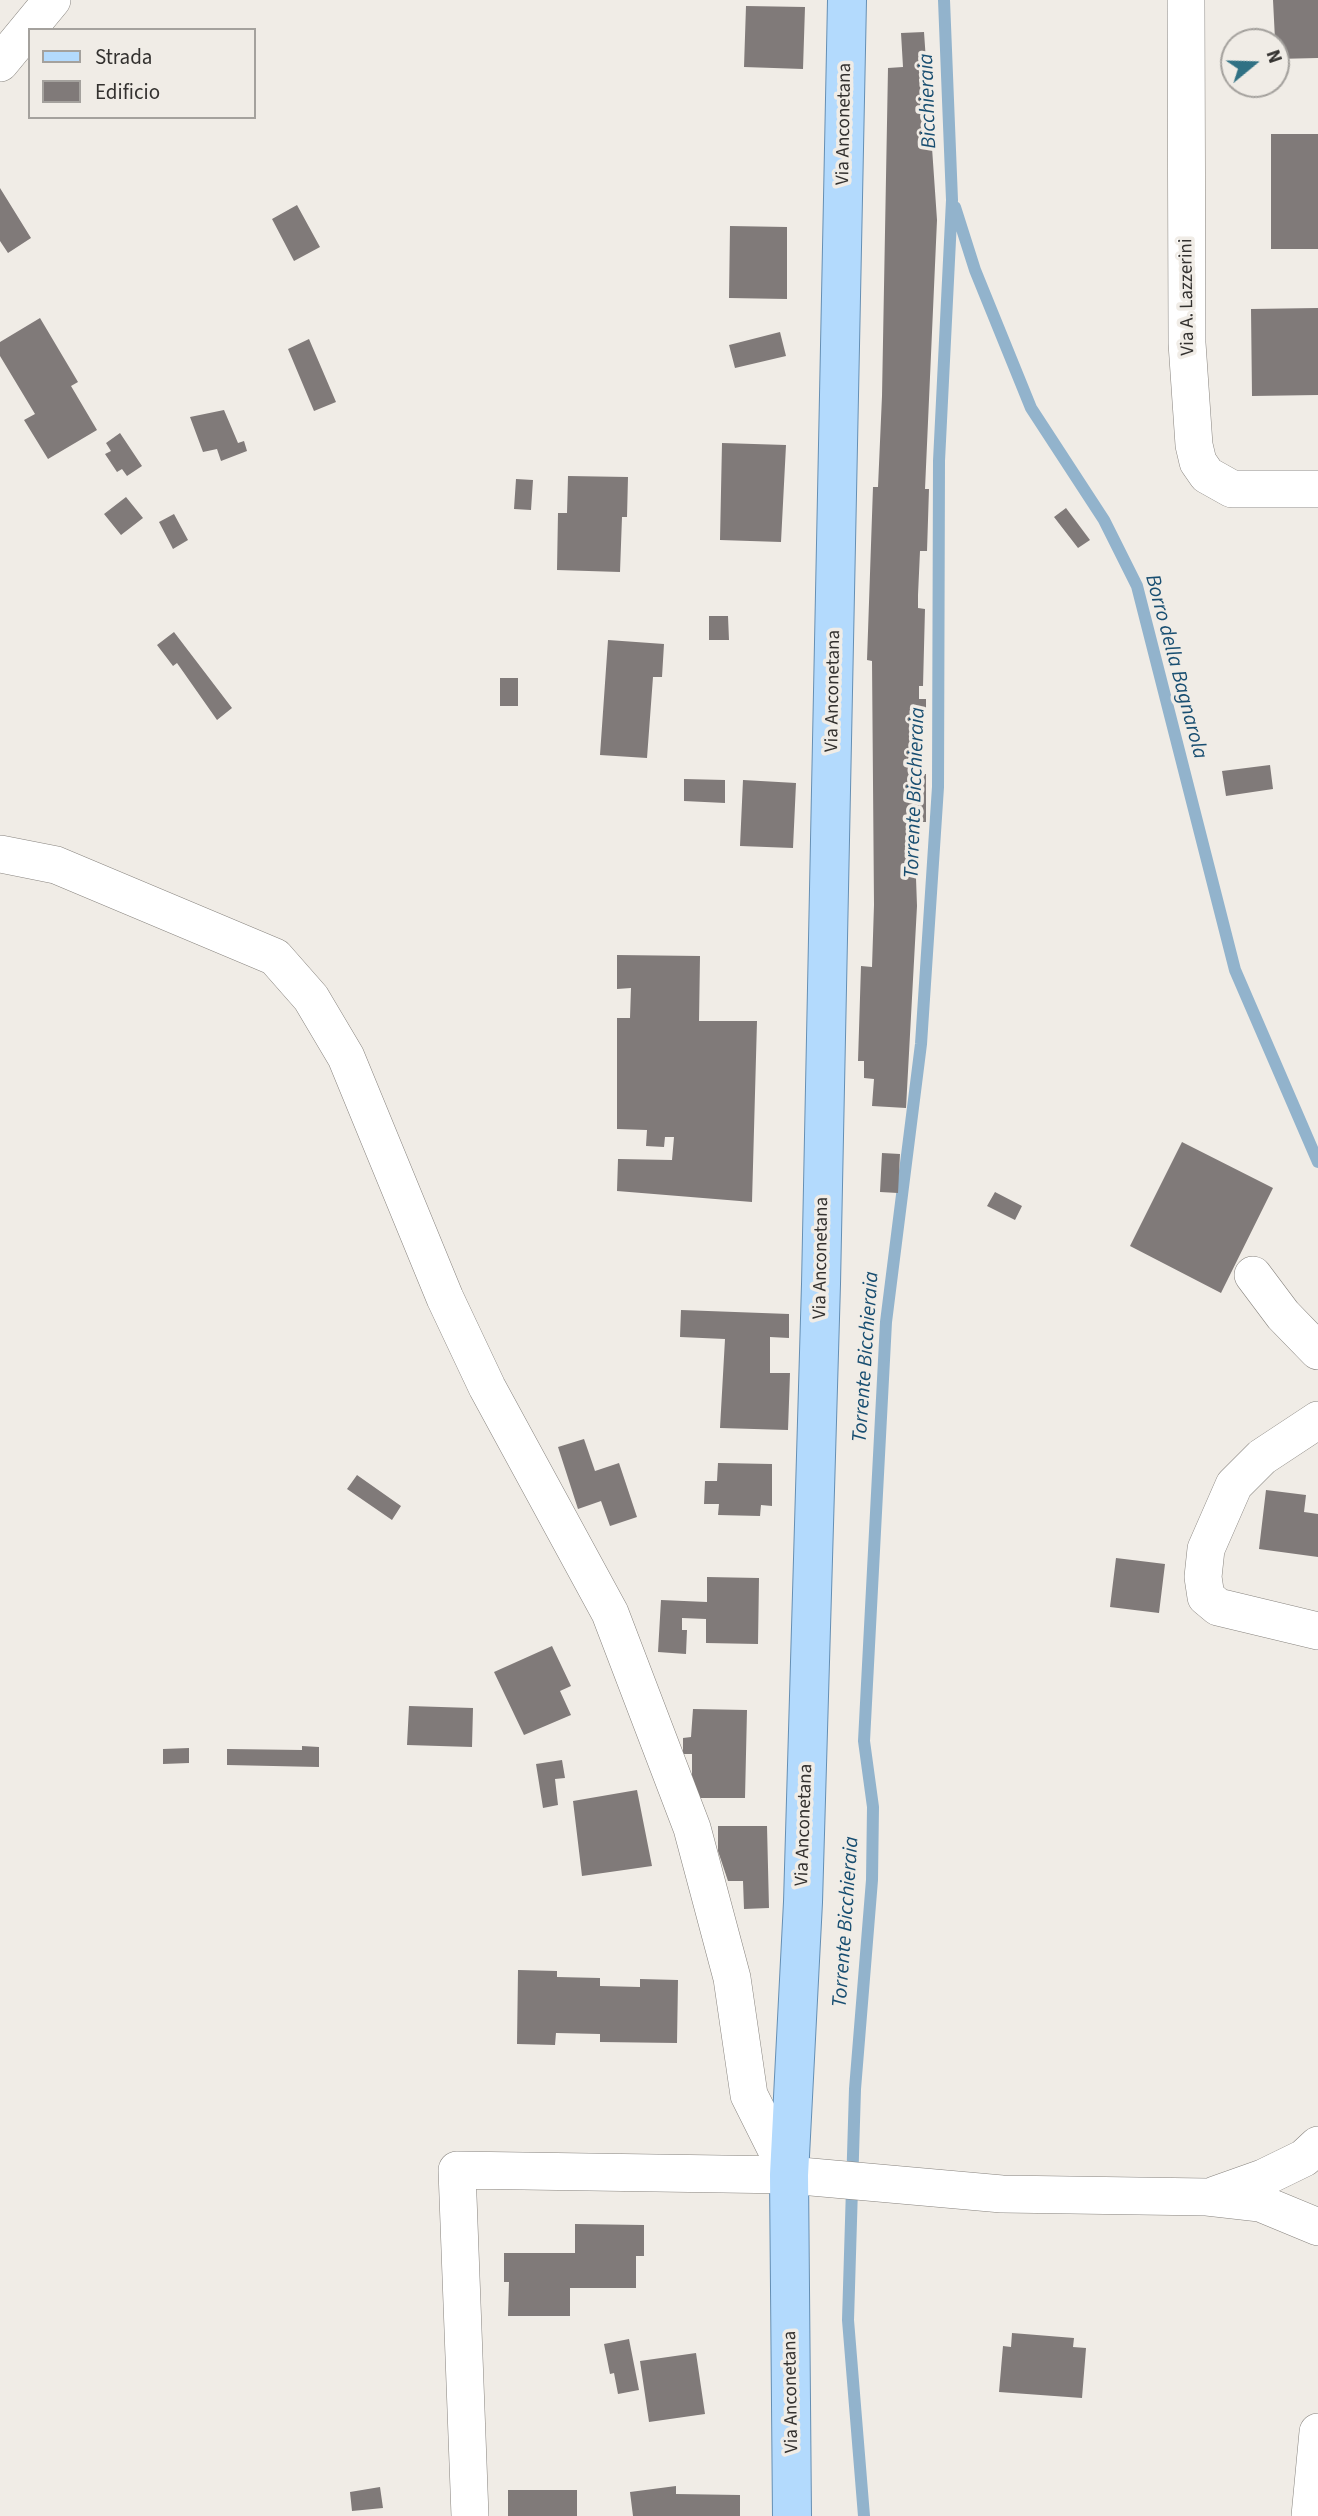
<!DOCTYPE html>
<style>
body{margin:0}
#map{position:relative;width:1318px;height:2516px;overflow:hidden;background:#f0ece6;font-family:"Source Sans 3",sans-serif}
canvas{display:block}
.legend{position:absolute;left:28px;top:28px;width:228px;height:91px;box-sizing:border-box;background:#f0ece6;border:2px solid #a4a19d;margin:0;padding:9px 12px;list-style:none;font-size:21px;color:#33312f}
.legend li{display:flex;align-items:center;gap:14px;height:35px}
.legend b{width:35px;border:2px solid #a4a19d}
.north{position:absolute;left:1220px;top:28px;width:70px;height:70px;box-sizing:border-box;background:#f0ece6;border:2px solid #a4a19d;border-radius:50%;rotate:71deg;font-size:19px;font-weight:700;line-height:28px;text-align:center;color:#33312f}
.north::after{content:'';display:block;margin:auto;width:24px;height:32px;background:#307184;clip-path:polygon(50% 0,100% 100%,50% 72%,0 100%)}
</style>
<div id="map">
<canvas width="1318" height="2516"></canvas>
<ul class="legend">
<li><b style="height:9px;background:#b3dafd"></b>Strada</li>
<li><b style="height:19px;background:#807a79"></b>Edificio</li>
</ul>
<div class="north">N</div>
</div>
<script>
const c = document.querySelector('canvas').getContext('2d');
c.lineJoin = 'round';
const shape = rows => new Path2D(rows.map(r => 'M' + r).join(''));
function stroke(path, color, width, dash) { c.strokeStyle = color; c.lineWidth = width; c.lineCap = dash ? 'butt' : 'round'; c.setLineDash(dash || []); c.stroke(path); }
function paint(path, color) { c.fillStyle = color; c.fill(path, 'evenodd'); }
function drawText(font, color, halo, rows, align = 'center') {
  c.font = font + ' "Source Sans 3",sans-serif'; c.lineWidth = 7; c.setLineDash([]); c.textBaseline = 'middle'; c.strokeStyle = halo; c.fillStyle = color; for (const [text, x, y, turn = 0] of rows) {
    c.save(); c.translate(x, y); c.rotate((+turn || 0) * Math.PI / 180); c.textAlign = isNaN(turn) ? turn : align; if (halo) c.strokeText(text, 0, 0); c.fillText(text, 0, 0); c.restore();
  }
}
stroke(shape([
 [955,207,975,270,1031,408,1104,520,1137,586,1235,970,1318,1162],
 [864,2516,848,2320,855,2089,872,1880,873,1807,864,1741,886,1322,921,1044,938,787,939,461,952,200,944,0]
]), '#92b3cc', 12);
paint(shape([
 [1273,0,1318,0,1318,58,1276,59],
 [746,6,805,7,803,69,744,67],
 [924,32,937,220,925,489,929,489,927,551,920,551,918,595,918,608,925,609,923,686,919,686,919,699,926,699,926,716,916,717,916,774,926,774,926,822,914,822,917,906,906,1108,872,1106,874,1079,864,1078,864,1061,858,1061,861,966,872,967,874,905,872,661,867,660,873,487,878,487,882,396,888,68,903,67,901,33],
 [1271,134,1318,134,1318,249,1271,249],
 [0,188,31,238,8,253,0,241],
 [297,205,320,247,294,261,272,219],
 [730,226,787,227,787,299,729,298],
 [1318,308,1318,395,1252,396,1251,309],
 [40,318,78,382,71,386,97,430,48,459,24,420,35,414,0,356,0,342],
 [780,332,786,356,735,368,729,345],
 [309,339,336,402,314,411,288,349],
 [224,410,238,443,244,441,247,451,221,461,217,449,203,452,190,417],
 [120,433,142,466,127,476,122,469,117,472,105,454,111,451,106,443],
 [722,443,786,445,781,542,720,540],
 [568,476,628,477,627,517,622,517,620,572,557,570,558,513,567,513],
 [516,479,533,480,531,510,514,509],
 [126,497,143,518,121,535,104,514],
 [1066,508,1090,540,1078,548,1054,517],
 [174,514,188,540,173,549,159,522],
 [709,616,728,616,729,640,709,640],
 [174,632,232,708,217,720,177,663,173,666,157,645],
 [608,640,664,644,662,677,653,677,647,758,600,755],
 [500,678,518,678,518,706,500,706],
 [1270,765,1273,789,1226,796,1222,771],
 [684,779,725,780,725,803,684,801],
 [743,780,796,783,793,848,740,846],
 [617,955,700,956,699,1021,757,1021,752,1202,617,1191,618,1159,672,1160,674,1137,665,1137,664,1147,646,1146,647,1130,617,1129,617,1018,630,1018,631,988,617,989],
 [1182,1142,1273,1188,1221,1293,1130,1246],
 [882,1153,900,1154,898,1193,880,1192],
 [995,1192,1022,1206,1015,1220,987,1206],
 [681,1310,789,1314,789,1338,770,1337,770,1373,790,1373,788,1430,720,1428,725,1339,680,1337],
 [584,1439,595,1471,619,1463,637,1517,610,1526,601,1501,578,1509,558,1447],
 [718,1463,772,1464,772,1506,761,1505,760,1516,718,1515,719,1504,704,1504,705,1481,717,1481],
 [357,1475,401,1506,392,1520,347,1489],
 [1266,1490,1306,1495,1304,1512,1318,1514,1318,1557,1259,1549],
 [1116,1558,1165,1564,1159,1613,1110,1607],
 [707,1577,759,1578,758,1644,706,1643,706,1619,682,1618,682,1630,687,1630,686,1654,658,1652,661,1600,707,1602],
 [552,1646,571,1686,560,1691,571,1715,524,1735,494,1672],
 [409,1706,473,1708,472,1747,407,1745],
 [693,1709,747,1710,745,1798,699,1798,692,1776,692,1754,683,1754,683,1738,691,1737],
 [302,1746,319,1747,319,1767,227,1765,227,1749,302,1750],
 [189,1748,189,1763,163,1764,163,1749],
 [562,1760,565,1778,555,1779,558,1805,543,1808,536,1764],
 [637,1790,652,1866,582,1876,573,1801],
 [718,1826,767,1826,769,1908,744,1909,743,1881,728,1881,718,1851],
 [518,1970,557,1971,557,1977,600,1978,600,1986,640,1987,640,1979,678,1980,677,2043,600,2042,600,2034,556,2033,555,2045,517,2044],
 [575,2224,644,2225,644,2256,636,2256,636,2288,570,2288,570,2316,508,2316,509,2282,504,2282,504,2253,575,2253],
 [1012,2333,1074,2338,1073,2347,1086,2348,1082,2398,999,2392,1003,2346,1011,2347],
 [629,2339,639,2390,618,2394,614,2373,610,2374,604,2344],
 [696,2353,705,2414,649,2422,640,2361],
 [676,2486,676,2494,740,2495,740,2516,633,2516,630,2492],
 [380,2487,383,2508,352,2511,350,2492],
 [508,2490,577,2490,577,2516,508,2516]
]), '#807a79');
const minor = shape([
 [1186,0,1187,343,1194,445,1198,462,1207,475,1232,489,1318,489],
 [0,63,52,0],
 [0,854,56,865,275,957,311,998,346,1057,445,1298,487,1387,610,1613,692,1828,732,1978,749,2095,789,2175],
 [1253,1275,1283,1315,1318,1351],
 [1318,1420,1262,1457,1234,1485,1206,1549,1203,1577,1206,1597,1218,1607,1318,1631],
 [1215,2195,1263,2178,1304,2158,1318,2145],
 [470,2516,457,2170,789,2175,1002,2194,1207,2197,1260,2203,1318,2227],
 [1310,2516,1318,2432]
]);
const major = shape([
 [792,2516,789,2175,803,1902,821,1284,847,0]
]);
stroke(minor, '#87837e', 38);
stroke(major, '#658fb4', 40);
stroke(minor, '#fff', 37);
stroke(major, '#b3dafd', 38);
drawText('19px', '#33312f', '#f0ece6', [
 ["Via Anconetana",845,124,-89],
 ["Via A. Lazzerini",1188,297,-91],
 ["Via Anconetana",834,691,-89],
 ["Via Anconetana",822,1258,-89],
 ["Via Anconetana",805,1825,-88],
 ["Via Anconetana",792,2392,-91]
]);
drawText('italic 21px', '#184e71', '#f0ece6', [
 ["Bicchieraia",929,101,-92],
 ["Borro della Bagnarola",1175,667,75],
 ["Torrente Bicchieraia",916,793,-88],
 ["Torrente Bicchieraia",867,1357,-86],
 ["Torrente Bicchieraia",847,1922,-86]
]);
</script>
